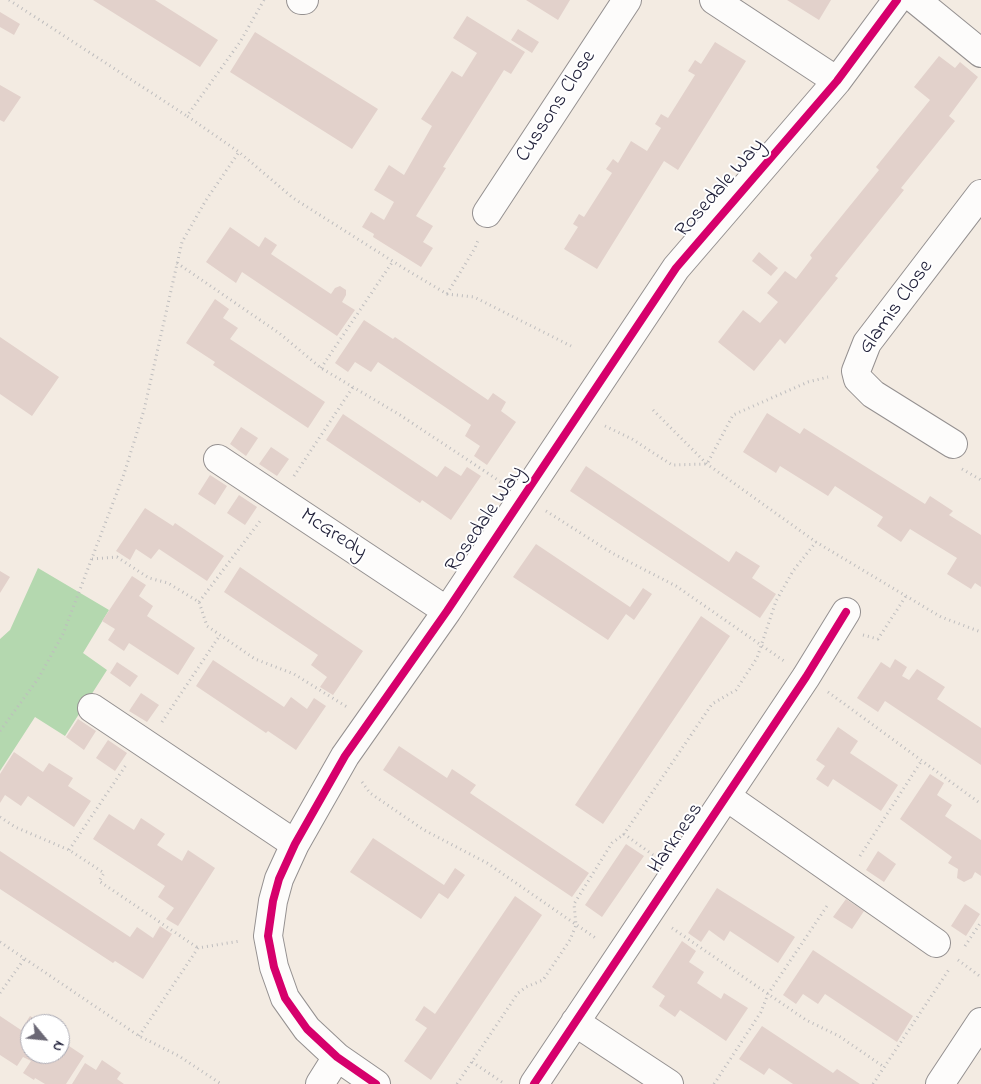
<!DOCTYPE html>
<style>
body{margin:0}
#map{position:relative;width:981px;height:1084px;overflow:hidden;background:#f3ebe2;font-family:"Indie Flower",sans-serif}
canvas{display:block}
.north{position:absolute;left:20px;top:1014px;width:50px;height:50px;box-sizing:border-box;background:#fff;border:1px solid #a7a7b1;border-radius:50%;rotate:118deg;font-size:14px;font-weight:700;line-height:20px;text-align:center;color:#22223b}
.north::after{content:'';display:block;margin:auto;width:18px;height:22px;background:#6b6875;clip-path:polygon(50% 0,100% 100%,50% 72%,0 100%)}
</style>
<div id="map">
<canvas width="981" height="1084"></canvas>
<div class="north">N</div>
</div>
<script>
const c = document.querySelector('canvas').getContext('2d');
c.lineJoin = 'round';
function paint(path, color) { c.fillStyle = color; c.fill(path, 'evenodd'); }
const shape = rows => new Path2D(rows.map(r => 'M' + r).join(''));
function stroke(path, color, width, dash) { c.strokeStyle = color; c.lineWidth = width; c.lineCap = dash ? 'butt' : 'round'; c.setLineDash(dash || []); c.stroke(path); }
function drawText(font, color, halo, rows, align = 'center') {
  c.font = font + ' "Indie Flower",sans-serif'; c.lineWidth = 4; c.setLineDash([]); c.textBaseline = 'middle'; c.strokeStyle = halo; c.fillStyle = color; for (const [text, x, y, turn = 0] of rows) {
    c.save(); c.translate(x, y); c.rotate((+turn || 0) * Math.PI / 180); c.textAlign = isNaN(turn) ? turn : align; if (halo) c.strokeText(text, 0, 0); c.fillText(text, 0, 0); c.restore();
  }
}
paint(shape([
 [38,568,109,610,83,653,107,670,65,736,35,717,0,771,0,639,10,630]
]), '#b4d8af');
paint(shape([
 [93,0,155,0,218,40,200,67],
 [526,0,570,0,558,20],
 [787,0,831,0,819,20],
 [0,12,20,24,14,35,0,27],
 [467,16,525,52,511,74,504,70,443,167,446,168,416,216,433,226,423,242,433,248,421,267,373,237,374,234,362,227,371,212,384,220,394,202,374,190,389,165,404,175,432,126,421,119,452,71,462,77,477,53,453,38],
 [518,29,539,42,532,53,511,40],
 [255,32,378,109,352,149,230,72],
 [715,42,746,61,678,170,664,161,597,269,564,249,578,227,573,224,579,214,584,217,612,173,606,169,613,159,618,163,631,141,647,151,661,128,655,124,661,114,668,118,695,75,688,71,695,60,701,64],
 [939,56,955,68,960,62,978,77,949,116,955,121,901,188,904,190,835,276,838,278,785,344,780,339,754,371,718,342,743,310,760,323,778,302,767,293,785,271,796,279,812,258,810,255,879,170,876,167,930,100,914,87],
 [0,85,21,97,4,122,0,120],
 [230,227,259,247,265,237,277,245,271,254,331,294,335,288,340,286,346,290,346,295,342,302,355,310,337,336,242,272,236,283,206,262],
 [759,252,778,268,771,276,752,261],
 [215,299,229,309,223,318,238,328,230,339,325,402,308,428,213,365,215,362,186,343],
 [364,320,393,339,395,337,488,400,493,393,506,402,501,411,516,422,487,465,474,456,480,446,465,436,471,425,448,409,378,362,371,372,355,362,348,372,335,363],
 [0,337,59,377,32,416,0,394],
 [767,413,800,434,804,428,925,504,930,496,953,511,949,515,981,535,981,587,975,583,971,589,947,574,957,558,910,529,901,542,877,526,883,517,835,486,828,496,780,466,776,473,743,452],
 [343,414,437,477,445,466,461,476,467,467,481,476,451,520,422,500,420,503,326,440],
 [241,427,258,438,246,456,230,444],
 [271,447,289,459,277,476,259,464],
 [586,466,729,562,736,551,760,566,752,578,776,594,760,618,570,491],
 [210,475,227,486,215,505,198,494],
 [239,495,257,507,245,525,227,513],
 [145,508,173,526,175,523,224,556,207,581,159,549,151,559,136,549,130,560,116,551],
 [536,544,630,607,643,588,652,594,634,620,626,614,608,640,513,577],
 [240,567,363,651,333,695,320,687,327,677,311,665,318,655,224,592],
 [0,571,10,577,0,593],
 [132,576,146,585,139,596,153,606,147,616,195,648,178,675,129,643,124,651,108,640,115,629,102,621],
 [701,616,730,636,603,824,575,805],
 [895,659,907,667,902,676,909,680,917,669,945,687,937,699,981,728,981,765,885,701,878,712,857,698,881,662,890,668],
 [213,660,284,707,291,697,307,709,314,698,326,706,296,750,268,731,266,733,196,686],
 [117,662,138,676,130,687,110,673],
 [141,693,159,705,147,722,129,711],
 [78,719,96,731,84,750,66,737],
 [838,727,858,741,850,753,898,785,881,811,833,779,828,787,816,779,825,766,816,760],
 [108,740,127,753,115,771,96,758],
 [399,746,447,778,452,769,476,785,470,793,589,873,572,897,383,770],
 [14,752,43,772,49,763,73,778,68,786,91,801,74,827,28,796,21,806,5,795,0,803,0,774],
 [930,774,944,783,937,795,952,805,945,816,981,840,981,876,975,872,972,878,964,882,957,878,958,869,948,863,952,857,900,819],
 [109,814,134,830,141,818,165,834,157,845,182,861,188,850,215,868,178,926,166,919,174,908,158,897,165,886,93,839],
 [373,838,444,885,455,868,465,875,448,899,439,893,421,919,350,872],
 [626,844,644,856,602,917,585,905],
 [0,851,130,937,137,927,153,938,160,926,172,934,143,979,115,961,113,963,0,889],
 [878,851,896,864,884,882,866,870],
 [717,888,795,937,778,963,730,931,724,941,709,930,701,942,688,933],
 [515,896,542,915,431,1080,404,1061,427,1028,415,1020,424,1006,435,1014],
 [846,899,864,911,852,929,833,917],
 [965,904,980,914,966,936,951,926],
 [682,941,696,951,689,962,704,972,697,983,721,999,724,993,748,1008,726,1041,680,1010,675,1017,659,1006,665,996,652,987],
 [813,950,913,1016,897,1042,825,994,818,1004,803,994,796,1004,783,995],
 [0,1016,21,1030,30,1016,44,1024,30,1024,30,1054,60,1054,60,1040,84,1056,66,1084,45,1084,35,1078,34,1080,23,1073,31,1061,23,1057,17,1066,0,1055],
 [762,1026,833,1073,837,1069,860,1084,793,1084,769,1068,764,1075,739,1059],
 [102,1060,121,1073,117,1079,124,1084,72,1084,85,1063,96,1070]
]), '#e2d1cb');
const minor = shape([
 [301,0,304,0],
 [714,0,837,81],
 [916,0,981,53],
 [487,213,627,0],
 [953,444,873,394,858,379,856,371,867,343,981,194],
 [218,459,447,611],
 [92,708,295,844],
 [727,797,936,943],
 [575,1022,669,1084],
 [320,1084,337,1057],
 [376,1084,337,1057,307,1029,285,998,274,967,268,936,273,901,279,879,295,844,345,756,447,611,676,268,837,81,897,0],
 [534,1084,806,677,846,612],
 [940,1084,981,1022]
]);
stroke(minor, '#949090', 30);
stroke(shape([
 [9,0,187,116],
 [264,0,240,42,187,116,239,152,293,198,405,269,447,294,474,297,571,346],
 [177,263,279,333,321,368,400,415,501,482],
 [447,294,475,248,479,238],
 [321,368,393,261],
 [653,410,707,464,816,542,941,617,981,632],
 [605,426,632,439,672,465,707,464,733,415,808,382,828,377],
 [962,469,981,480],
 [294,476,353,387],
 [546,511,612,553,676,586,784,661],
 [92,559,117,557,149,578,168,583,199,602,207,626,255,659,294,674,347,707],
 [199,602,260,521],
 [863,635,878,639,906,596],
 [828,692,981,804],
 [162,722,220,635],
 [0,731,38,679,63,634,124,474,144,410,182,242,206,200,239,152],
 [362,782,370,793,424,830,487,863,597,939],
 [0,817,15,827,69,850,104,873,99,881,198,948],
 [69,850,126,765],
 [653,855,624,834,712,704,736,690,757,658,776,601,793,571,816,542],
 [860,856,922,760],
 [672,928,806,1020,839,1036,884,1067],
 [0,942,139,1036,179,1056,221,1084],
 [965,946,981,922],
 [958,960,981,977],
 [0,993,25,958],
 [139,1036,198,948,240,941],
 [472,1062,505,1084],
 [457,1084,518,993,526,987,543,980,570,940,576,925,574,904,612,843,624,834],
 [714,1084,761,1012,768,994,829,903],
 [873,1084,950,968]
]), '#bebdbe', 3, [1, 4]);
stroke(minor, '#fdfcfb', 28);
stroke(shape([
 [376,1084,337,1057,307,1029,285,998,274,967,268,936,273,901,279,879,295,844,345,756,447,611,676,268,837,81,897,0],
 [534,1084,806,677,846,612]
]), '#d6006c', 8);
drawText('21px', '#22223b', '#fff', [
 ["Cussons Close",557,107,-57],
 ["Rosedale Way",721,189,-49],
 ["Glamis Close",897,308,-54],
 ["Rosedale Way",486,520,-56],
 ["McGredy",333,535,33],
 ["Harkness",677,839,-56]
]);
</script>
